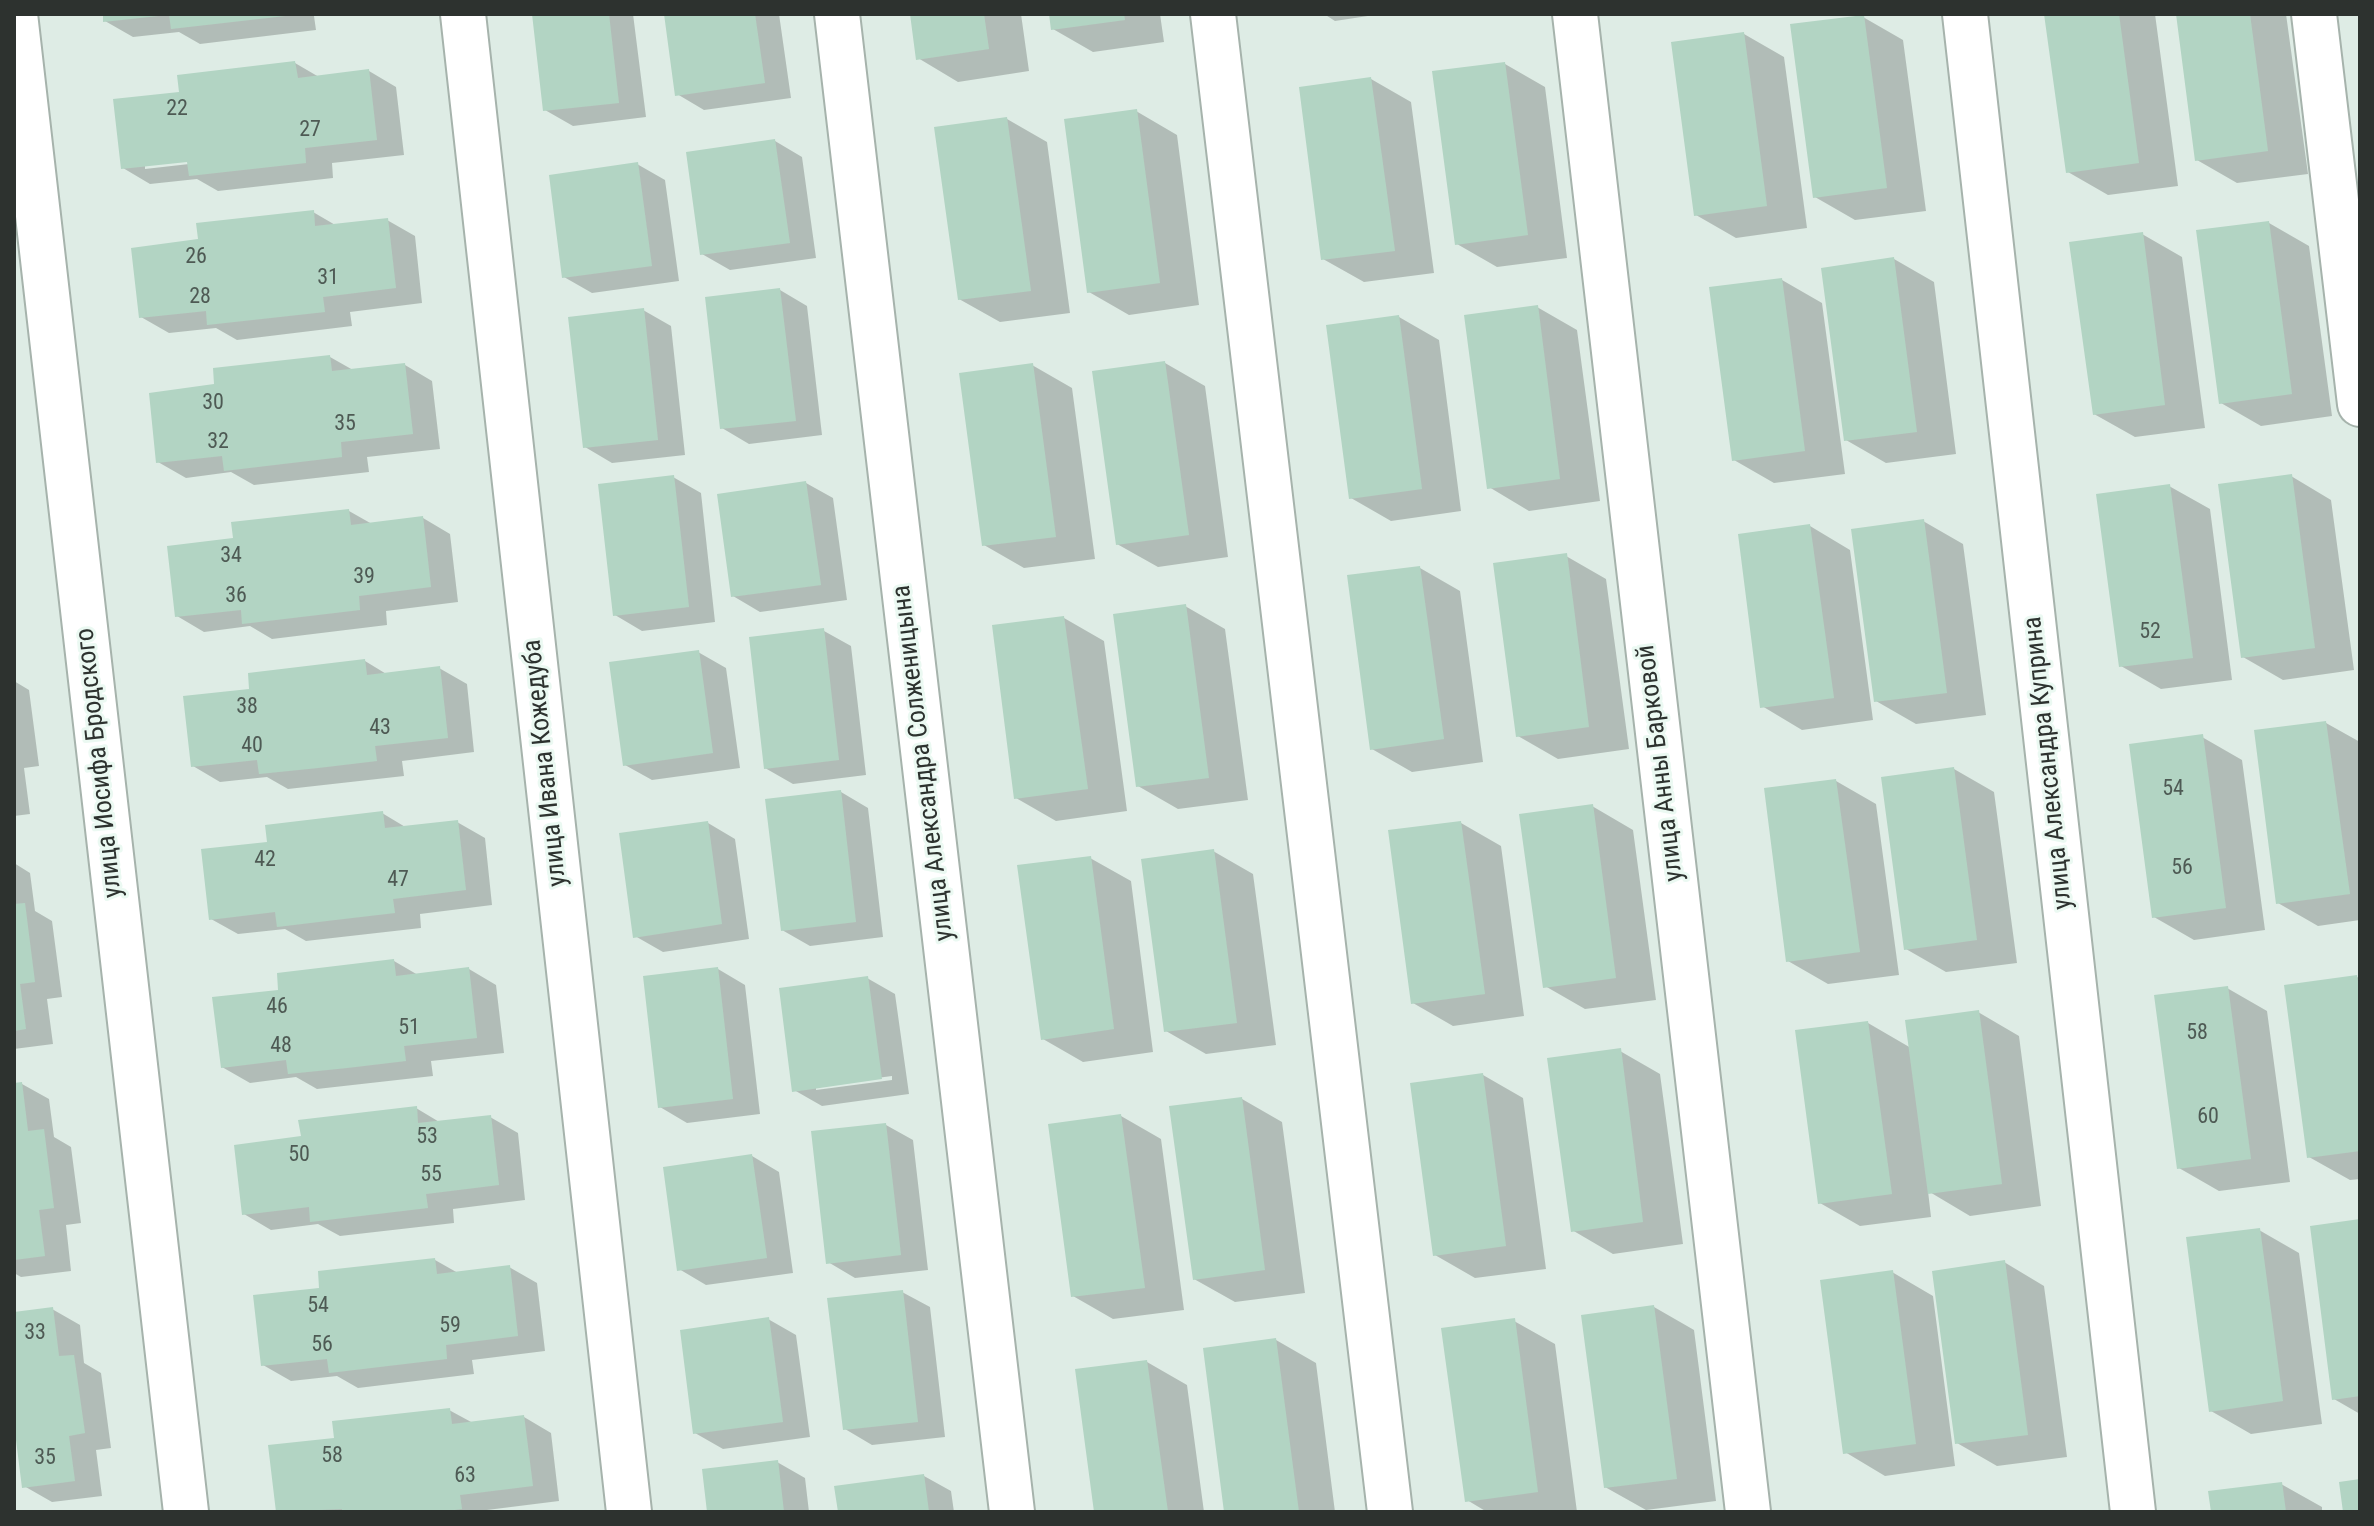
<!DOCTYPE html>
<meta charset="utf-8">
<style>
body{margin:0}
#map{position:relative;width:2374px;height:1526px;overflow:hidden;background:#deece5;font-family:"Roboto Condensed",sans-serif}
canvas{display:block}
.frame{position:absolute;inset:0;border:16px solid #2d322f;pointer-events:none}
</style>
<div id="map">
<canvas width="2374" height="1526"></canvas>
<div class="frame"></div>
</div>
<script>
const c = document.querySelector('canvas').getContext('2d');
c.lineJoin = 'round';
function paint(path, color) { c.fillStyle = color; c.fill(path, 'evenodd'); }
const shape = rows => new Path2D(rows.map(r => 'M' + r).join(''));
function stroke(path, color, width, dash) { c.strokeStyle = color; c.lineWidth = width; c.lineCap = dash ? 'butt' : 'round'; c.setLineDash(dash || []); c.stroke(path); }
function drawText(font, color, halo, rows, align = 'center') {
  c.font = font + ' "Roboto Condensed",sans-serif'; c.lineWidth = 6; c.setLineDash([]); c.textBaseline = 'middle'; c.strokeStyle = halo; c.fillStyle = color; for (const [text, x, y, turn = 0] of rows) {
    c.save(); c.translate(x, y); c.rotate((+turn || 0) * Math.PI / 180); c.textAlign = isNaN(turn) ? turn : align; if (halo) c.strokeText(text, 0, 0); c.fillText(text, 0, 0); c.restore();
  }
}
paint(shape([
 [105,14,330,14,314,16,316,30,200,44,179,32,133,37,105,21],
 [534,14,633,14,646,117,573,126,545,110],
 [666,14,779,14,791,98,704,110,677,94],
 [912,14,1021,14,1029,71,958,82,918,58],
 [1051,14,1160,14,1164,42,1093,52,1053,29],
 [1324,14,1381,14,1335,21],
 [2046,14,2155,14,2178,186,2108,195,2068,172],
 [2178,14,2286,14,2308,174,2237,183,2197,160],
 [1863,17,1903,40,1926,211,1855,220,1815,197],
 [1744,34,1784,57,1807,228,1736,238,1696,215],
 [295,63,319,77,369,71,396,87,404,155,332,163,333,178,218,191,197,179,150,184,123,168,182,93],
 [197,159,198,163,145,169,145,165],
 [1505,64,1545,87,1567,258,1497,267,1457,244],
 [1371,79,1411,102,1434,273,1364,282,1323,259],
 [1136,111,1177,135,1199,305,1129,315,1089,292],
 [1007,119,1047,142,1070,313,1000,322,959,299],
 [775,141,802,157,816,258,730,270,702,254],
 [637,164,665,180,679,281,592,293,564,277],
 [313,212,337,226,387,220,415,236,422,303,350,312,352,326,237,340,216,328,169,333,141,317],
 [2269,223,2309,246,2332,416,2261,426,2221,403],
 [2142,234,2182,257,2205,428,2135,437,2094,414],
 [1894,259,1934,282,1956,454,1886,463,1846,440],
 [1782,280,1822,303,1845,474,1774,483,1734,460],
 [780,290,807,306,822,435,749,444,722,428],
 [1537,307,1577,330,1600,501,1529,511,1489,487],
 [643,310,671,326,685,455,612,463,585,447],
 [1399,317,1439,340,1461,511,1391,521,1351,498],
 [330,357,353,370,405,365,432,381,440,449,367,457,369,472,254,485,231,472,186,478,158,462,216,386],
 [1165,363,1205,386,1228,557,1158,567,1117,544],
 [1032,365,1072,388,1095,559,1024,568,984,545],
 [2291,476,2331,500,2354,670,2283,680,2243,657],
 [673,477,701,493,715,622,642,631,615,615],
 [806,483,833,498,847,600,760,612,733,596],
 [2169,486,2210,509,2232,680,2161,689,2121,666],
 [349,511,372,524,423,518,450,534,458,602,386,611,387,625,272,639,250,626,204,632,177,616,235,540],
 [1923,521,1963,544,1986,715,1916,724,1876,701],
 [1810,526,1850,550,1873,720,1802,730,1762,706],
 [1566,556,1606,579,1629,749,1558,759,1518,736],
 [1420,568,1460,591,1483,762,1412,772,1372,749],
 [1185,606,1225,629,1248,800,1178,809,1138,786],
 [1064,618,1104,641,1127,811,1056,821,1016,798],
 [824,631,851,646,866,775,793,784,765,768],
 [698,652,726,668,740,768,652,780,625,765],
 [365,661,388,675,439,668,467,684,474,752,402,761,404,776,288,789,267,777,220,782,193,766,251,690],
 [14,681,29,690,39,766,24,768,30,814,14,816],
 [2326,723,2360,742,2360,920,2318,926,2278,903],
 [2202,737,2242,760,2265,930,2194,940,2154,917],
 [1954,769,1994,792,2017,963,1946,972,1906,949],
 [1836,781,1876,804,1899,975,1828,984,1788,961],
 [841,792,868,808,883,937,810,946,782,930],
 [1592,806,1633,830,1656,1000,1585,1009,1545,986],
 [382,813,407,828,457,822,485,838,492,905,420,914,421,928,306,941,285,929,238,934,211,919],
 [708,823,735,839,749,939,663,952,635,936],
 [1461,823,1501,846,1524,1016,1453,1026,1413,1003],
 [1213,851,1253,874,1276,1045,1206,1054,1166,1031],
 [1090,858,1131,881,1153,1052,1083,1062,1043,1039],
 [14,863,30,873,35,911,52,921,62,997,47,999,53,1044,14,1049],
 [394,961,418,975,469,969,496,985,504,1053,431,1061,433,1076,317,1089,296,1077,250,1083,222,1067,281,991],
 [718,969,745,985,760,1114,687,1123,660,1107],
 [2357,977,2360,979,2360,1179,2350,1180,2309,1157],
 [867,978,895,994,909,1094,822,1106,794,1090],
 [892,1076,892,1080,816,1090,816,1086],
 [2227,988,2267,1011,2290,1182,2219,1191,2179,1168],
 [1978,1012,2019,1036,2041,1206,1970,1216,1928,1191,1931,1217,1860,1226,1820,1203,1868,1023,1911,1048],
 [1620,1051,1660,1074,1683,1244,1613,1254,1572,1230],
 [1483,1075,1523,1098,1546,1269,1475,1278,1435,1255],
 [22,1084,49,1099,54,1137,71,1147,81,1223,66,1225,71,1271,21,1277,14,1273,14,1085],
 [1242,1099,1282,1122,1305,1293,1235,1302,1194,1279],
 [416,1108,441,1123,490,1117,518,1133,525,1200,453,1209,454,1223,340,1236,318,1224,271,1230,244,1214,303,1138],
 [1121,1116,1161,1139,1184,1310,1113,1319,1073,1296],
 [886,1125,913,1140,928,1270,855,1278,828,1262],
 [752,1156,779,1172,793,1273,706,1285,679,1269],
 [2360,1221,2360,1414,2334,1399],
 [2259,1230,2299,1253,2322,1424,2251,1434,2211,1411],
 [435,1260,458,1273,509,1267,537,1283,545,1351,472,1360,474,1374,358,1388,337,1376,291,1381,263,1365,321,1289],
 [2004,1262,2044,1286,2067,1457,1997,1466,1957,1443],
 [1892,1272,1933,1296,1955,1466,1885,1476,1845,1452],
 [902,1292,930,1307,945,1437,872,1445,845,1429],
 [1654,1307,1694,1330,1716,1501,1646,1510,1605,1487],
 [52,1309,80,1325,84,1363,101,1373,111,1448,96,1450,102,1496,52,1502,24,1486,14,1407,14,1314],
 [768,1319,796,1335,810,1437,723,1449,695,1433],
 [1514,1321,1555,1344,1577,1512,1487,1512,1467,1500],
 [1276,1340,1316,1363,1335,1512,1226,1512],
 [1147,1362,1187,1385,1204,1512,1096,1512],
 [449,1410,473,1423,524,1417,551,1433,559,1501,487,1510,487,1512,278,1512,270,1447,336,1439],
 [777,1462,805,1478,809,1512,709,1512],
 [924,1476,951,1491,954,1512,840,1512],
 [2281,1484,2322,1507,2322,1512,2213,1512]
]), '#0003');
paint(shape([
 [103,14,158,14,158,16,103,22],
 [169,14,285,14,285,16,171,29],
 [532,14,609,14,619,103,543,111],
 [664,14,755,14,765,83,675,96],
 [910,14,984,14,989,49,916,60],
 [1049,14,1124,14,1125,20,1051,30],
 [2044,14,2119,14,2139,163,2066,173],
 [2176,14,2250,14,2268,151,2195,161],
 [1864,15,1887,188,1813,198,1790,24],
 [1744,32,1767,206,1694,216,1671,42],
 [295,61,298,78,369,69,377,140,305,148,306,163,189,176,187,162,121,169,113,99,179,92,177,75],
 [1505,62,1528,235,1455,245,1432,71],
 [1371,77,1395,251,1321,260,1299,87],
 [1137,109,1160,283,1087,293,1064,119],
 [1007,117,1031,291,958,300,934,127],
 [775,139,790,243,700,255,686,152],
 [638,162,652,266,562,278,549,175],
 [314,210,315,226,388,218,396,288,323,297,325,312,207,325,206,311,139,318,131,248,198,239,196,223],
 [2269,221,2292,394,2219,404,2196,230],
 [2143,232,2165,405,2093,415,2069,242],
 [1894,257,1917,432,1844,441,1821,268],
 [1782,278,1805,451,1732,461,1709,287],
 [780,288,796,421,720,429,705,297],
 [1538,305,1560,479,1487,489,1464,315],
 [644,308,658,440,583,448,568,317],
 [1399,315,1422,489,1349,499,1326,325],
 [330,355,332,371,405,363,413,434,341,442,342,457,224,471,222,456,156,463,149,393,214,384,213,368],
 [1165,361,1189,535,1116,545,1092,371],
 [1033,363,1056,537,982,546,959,373],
 [2292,474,2315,648,2241,658,2218,484],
 [674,475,689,607,613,616,598,484],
 [806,481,821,585,731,597,717,494],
 [2170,484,2193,658,2119,667,2096,494],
 [349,509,351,525,423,516,431,587,359,596,360,610,242,624,241,610,175,617,167,546,233,538,231,522],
 [1924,519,1947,693,1874,702,1851,529],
 [1810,524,1834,698,1760,708,1738,534],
 [1567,553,1589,727,1516,737,1493,563],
 [1420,566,1444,739,1370,750,1347,575],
 [1186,604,1209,778,1136,787,1113,614],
 [1064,616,1088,789,1014,799,992,625],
 [824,628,839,760,764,769,749,637],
 [699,650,713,753,623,766,609,662],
 [365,659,367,675,440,666,448,738,375,746,377,761,318,768,259,774,257,760,191,767,183,696,249,689,248,673],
 [2326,721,2350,894,2276,904,2254,730],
 [2203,734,2226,908,2152,918,2129,744],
 [1954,767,1977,940,1904,950,1881,777],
 [1836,779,1860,952,1786,962,1764,788],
 [841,790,856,922,781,931,765,799],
 [1593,804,1616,978,1543,988,1519,814],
 [383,811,385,828,458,820,466,890,393,899,395,913,335,920,277,927,275,912,209,920,201,849,267,842,265,825],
 [708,821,722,924,633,938,619,833],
 [1461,821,1485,994,1411,1004,1388,830],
 [1214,849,1237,1023,1164,1032,1141,859],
 [1091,856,1114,1029,1041,1040,1017,865],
 [25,903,35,982,20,984,26,1029,14,1031,14,904],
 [394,959,396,976,469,967,477,1038,404,1046,406,1061,347,1068,288,1074,286,1060,221,1068,212,997,278,990,277,973],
 [718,967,733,1099,658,1108,643,976],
 [2357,975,2360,995,2360,1151,2307,1158,2284,985],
 [868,976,882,1079,792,1092,779,988],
 [2228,986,2251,1159,2177,1169,2154,995],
 [1979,1010,2002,1184,1928,1194,1905,1020],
 [1868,1021,1892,1194,1818,1204,1795,1030],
 [1621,1048,1643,1222,1571,1232,1547,1058],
 [1483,1073,1506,1246,1433,1256,1410,1083],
 [22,1082,28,1131,44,1129,54,1208,39,1210,45,1256,14,1260,14,1083],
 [1242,1097,1265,1270,1193,1280,1169,1106],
 [417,1106,418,1123,491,1115,499,1185,426,1194,428,1208,310,1222,309,1207,242,1215,234,1145,301,1136,298,1120],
 [1121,1114,1145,1288,1071,1297,1048,1124],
 [886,1123,901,1255,826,1264,811,1131],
 [752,1154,767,1258,677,1271,663,1167],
 [2360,1219,2360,1396,2332,1400,2310,1226],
 [2260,1228,2283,1401,2209,1412,2186,1237],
 [435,1258,437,1274,510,1265,518,1336,446,1345,447,1359,329,1373,327,1359,261,1366,253,1295,319,1288,318,1271],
 [2005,1260,2028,1435,1955,1444,1932,1271],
 [1893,1270,1916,1444,1843,1454,1820,1280],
 [903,1290,918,1422,843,1430,827,1298],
 [1654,1305,1677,1479,1604,1488,1581,1315],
 [53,1307,59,1356,74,1355,85,1433,69,1436,75,1481,22,1488,14,1424,14,1312],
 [769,1317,783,1422,693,1434,680,1330],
 [1515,1318,1538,1492,1465,1502,1441,1328],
 [1276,1338,1299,1512,1224,1512,1203,1348],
 [1147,1360,1168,1512,1094,1512,1075,1369],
 [450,1408,452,1424,524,1415,533,1486,460,1495,462,1509,439,1512,342,1512,342,1509,276,1512,268,1445,334,1438,332,1421],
 [778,1460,784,1512,707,1512,702,1469],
 [924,1474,929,1512,838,1512,834,1486],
 [2360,1479,2360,1512,2343,1512,2339,1482],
 [2282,1482,2286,1512,2211,1512,2208,1491]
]), '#b2d4c3');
const minor = shape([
 [15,14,186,1512],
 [463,14,629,1512],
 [837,14,1012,1512],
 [1213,14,1390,1512],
 [1575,14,1748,1512],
 [1965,14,2133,1512],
 [2314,14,2360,404]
]);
stroke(minor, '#a6b3ac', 48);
stroke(minor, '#fff', 44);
drawText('22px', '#4e5a54', null, [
 ["22",177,109],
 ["27",310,130],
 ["26",196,257],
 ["31",328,278],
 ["28",200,297],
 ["30",213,403],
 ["35",345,424],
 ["32",218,442],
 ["34",231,556],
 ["39",364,577],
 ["36",236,596],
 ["52",2150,632],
 ["38",247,707],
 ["43",380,728],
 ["40",252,746],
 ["54",2173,789],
 ["42",265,860],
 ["56",2182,868],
 ["47",398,880],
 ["46",277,1007],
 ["51",409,1028],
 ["58",2197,1033],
 ["48",281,1046],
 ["60",2208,1117],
 ["53",427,1137],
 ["50",299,1155],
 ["55",431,1175],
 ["54",318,1306],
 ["59",450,1326],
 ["33",35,1333],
 ["56",322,1345],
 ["58",332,1456],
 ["35",45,1458],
 ["63",465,1476]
]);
drawText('26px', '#2d322f', '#ebf9f2', [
 ["улица Иосифа Бродского",100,763,-96],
 ["улица Ивана Кожедуба",546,763,-96],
 ["улица Александра Солженицына",924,763,-97],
 ["улица Анны Барковой",1661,763,-97],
 ["улица Александра Куприна",2049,763,-96]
]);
</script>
